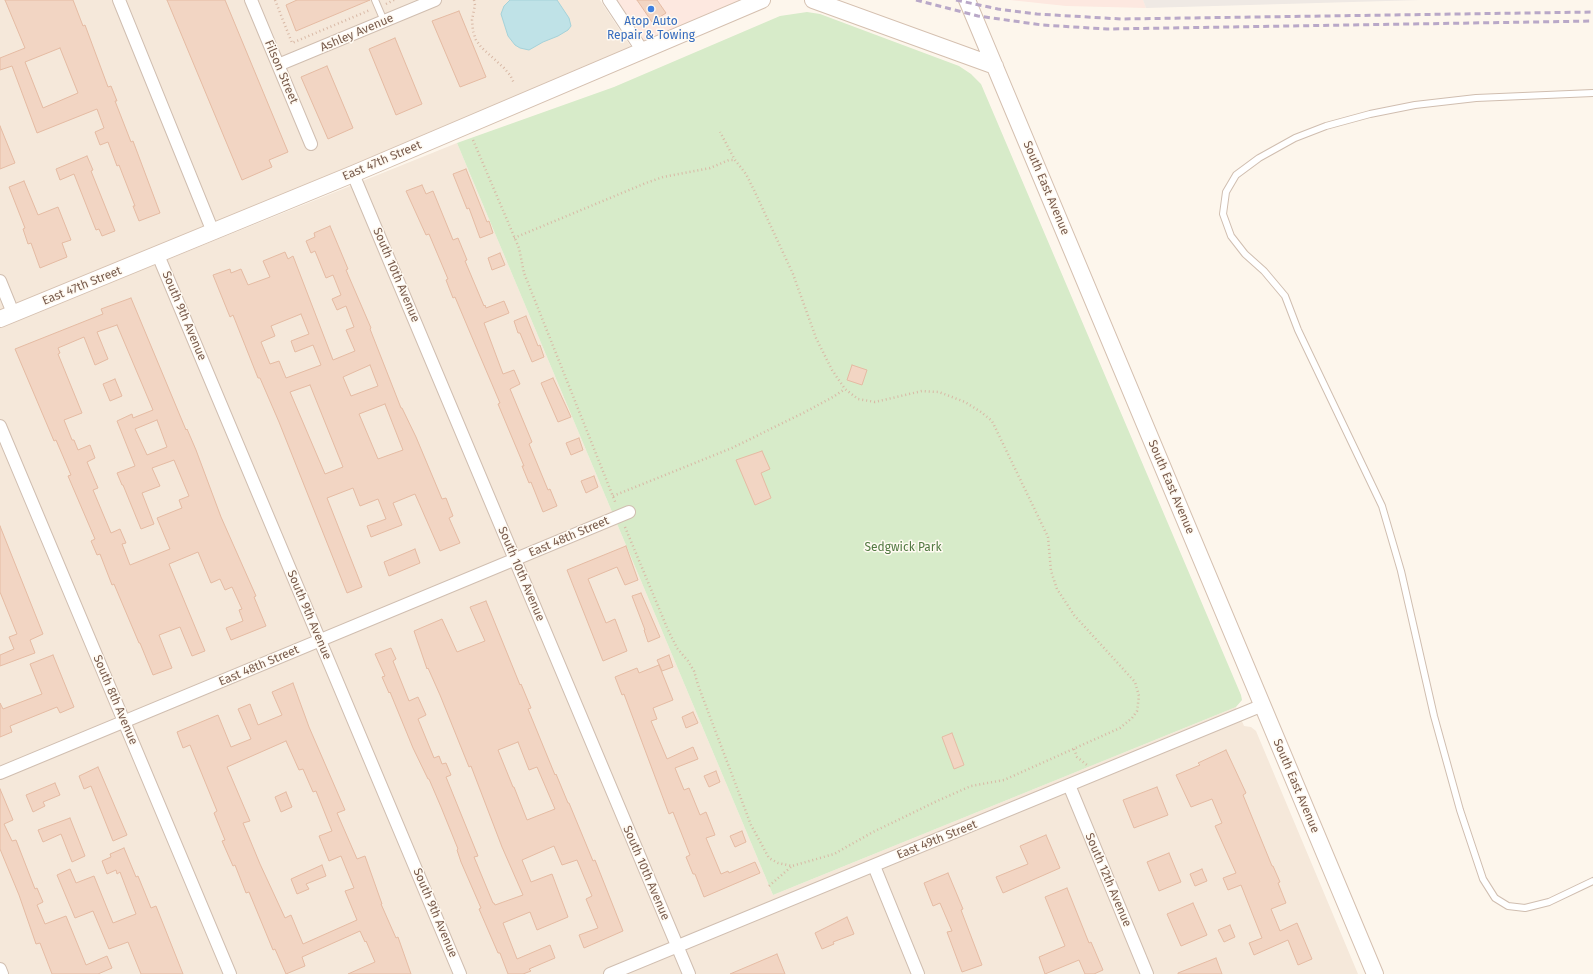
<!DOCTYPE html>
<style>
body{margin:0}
canvas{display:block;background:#fdf6ec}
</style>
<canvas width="1593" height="974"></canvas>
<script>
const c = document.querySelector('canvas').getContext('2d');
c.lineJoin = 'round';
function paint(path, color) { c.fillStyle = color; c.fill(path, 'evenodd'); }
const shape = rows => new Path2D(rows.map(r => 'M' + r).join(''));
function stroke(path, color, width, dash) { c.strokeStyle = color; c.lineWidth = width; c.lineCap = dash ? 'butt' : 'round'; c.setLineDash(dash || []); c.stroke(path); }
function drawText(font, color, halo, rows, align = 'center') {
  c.font = font + ' "Fira Sans",sans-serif'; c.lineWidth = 3; c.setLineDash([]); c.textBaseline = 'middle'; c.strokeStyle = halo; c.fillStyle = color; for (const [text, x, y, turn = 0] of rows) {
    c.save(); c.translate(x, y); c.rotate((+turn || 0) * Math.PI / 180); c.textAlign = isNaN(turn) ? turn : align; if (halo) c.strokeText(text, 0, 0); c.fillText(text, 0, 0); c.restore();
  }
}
paint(shape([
 [0,0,600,0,631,47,203,228,0,313],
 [457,143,773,895,1236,707,1244,726,1251,727,1256,731,1358,974,0,974,0,327]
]), '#f5e8da');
paint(shape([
 [616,0,750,0,645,44],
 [1010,0,1143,0,1146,8,1066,6]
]), '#fde8e0');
paint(shape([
 [1143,0,1421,0,1146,8]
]), '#efe9e4');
paint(shape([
 [807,12,820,14,959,66,971,74,981,84,1241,695,1242,700,1236,707,773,895,457,143,614,87,780,16]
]), '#d7ebc9');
const water = shape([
 [510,0,557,0,569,18,571,26,568,30,558,36,543,42,529,50,520,48,515,45,508,36,501,14,504,6,510,0]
]);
paint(water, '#bfe2e7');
stroke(water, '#a5d2d9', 1);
const building = shape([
 [5,0,73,0,83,26,85,25,108,87,111,86,117,101,115,101,131,142,133,141,160,213,139,221,133,206,135,206,119,165,117,166,108,142,100,145,95,132,104,128,97,109,37,133,12,66,0,70,0,58,25,48,5,0],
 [60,48,78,93,43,108,25,62,60,48],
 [167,0,225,0,288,152,269,160,272,167,242,180,167,0],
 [297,0,370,0,296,31,286,5,297,0],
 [637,0,657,0,666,13,652,22,637,0],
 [459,11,486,77,460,87,432,21,459,11],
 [395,38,422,104,396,115,369,49,395,38],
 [327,66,353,128,328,139,301,77,327,66],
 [0,126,15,163,0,169,0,126],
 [87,156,93,170,91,171,115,231,102,236,99,229,96,230,74,174,60,180,56,169,87,156],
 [466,169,487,222,489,221,493,233,480,238,469,208,467,209,453,174,466,169],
 [24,181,38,215,58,207,71,240,62,243,67,257,40,268,31,243,28,244,23,229,25,228,9,187,24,181],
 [422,185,426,194,433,191,453,240,458,238,467,260,465,261,484,306,485,305,486,308,504,301,509,313,484,323,503,374,514,370,520,384,510,389,532,442,529,444,548,490,550,489,557,506,543,512,531,482,529,483,522,466,524,466,498,404,500,403,474,342,455,297,453,298,446,280,448,279,429,234,426,235,406,191,422,185],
 [330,226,348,269,346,270,371,328,370,329,401,408,402,408,416,437,442,499,446,498,453,516,449,518,460,543,440,551,415,494,393,503,402,525,371,537,367,526,386,519,378,499,360,506,353,488,327,498,362,587,347,593,279,422,260,378,258,378,233,315,230,317,213,275,230,269,231,273,241,269,248,285,270,277,263,261,285,252,288,259,293,256,333,360,355,351,346,330,354,327,346,306,337,310,332,299,341,295,333,275,326,278,315,251,311,253,306,241,315,237,314,233,330,226],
 [301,314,309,334,291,341,295,352,313,345,321,365,286,378,279,361,270,364,261,342,275,336,271,326,301,314],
 [370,365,378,386,351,396,343,377,370,365],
 [310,385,343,467,325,474,290,392,310,385],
 [385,404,403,450,378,459,359,414,385,404],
 [500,253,505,265,492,270,488,258,500,253],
 [131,298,186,430,187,429,196,450,221,517,256,596,254,597,266,626,231,640,226,628,243,621,239,610,242,609,232,587,225,590,220,579,211,583,198,552,169,564,205,651,192,656,180,627,159,635,172,668,153,675,140,643,139,643,114,584,112,585,100,554,97,555,91,541,95,539,68,476,71,475,56,440,54,441,15,349,103,314,101,309,131,298],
 [117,325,153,410,133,418,132,414,117,421,135,466,117,473,122,485,123,485,141,529,154,524,142,493,160,486,152,468,174,460,189,496,179,500,182,508,157,518,170,549,130,565,122,544,126,543,120,529,111,533,93,490,98,488,87,462,95,458,90,445,78,450,74,440,72,440,64,420,82,413,58,354,60,353,58,348,84,337,95,365,108,359,97,332,117,325],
 [157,420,167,447,147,455,135,429,157,420],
 [526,316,538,346,540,345,544,357,532,362,520,333,518,333,514,321,526,316],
 [852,365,867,370,862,385,847,380,852,365],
 [553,378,571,417,558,422,541,383,553,378],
 [115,379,122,396,110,401,103,384,115,379],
 [579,438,583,450,571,455,566,443,579,438],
 [762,451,770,469,761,473,771,498,755,505,736,460,762,451],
 [594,476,598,487,586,493,581,481,594,476],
 [0,526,43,634,30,640,35,653,0,666,0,655,14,649,9,637,17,634,0,592,0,526],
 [626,546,638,580,625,585,617,567,588,579,606,623,615,619,627,651,603,661,567,570,626,546],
 [415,549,420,563,389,576,384,562,415,549],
 [641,593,660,637,648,642,644,630,645,630,632,596,641,593],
 [486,601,520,685,521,684,531,708,528,709,555,775,556,774,568,803,569,803,593,861,595,860,623,931,584,948,579,935,598,928,586,899,592,896,577,860,562,865,554,846,522,860,531,882,552,874,568,917,537,930,530,912,503,923,517,959,550,945,555,958,529,969,531,971,523,974,508,974,500,953,498,953,479,909,481,908,461,862,457,850,458,849,441,807,429,779,428,779,413,748,390,692,389,693,382,677,385,676,375,654,391,648,396,659,393,661,409,701,418,697,426,715,418,719,434,758,439,756,442,764,446,763,451,775,446,777,478,856,474,857,493,903,494,903,495,905,523,895,502,847,471,766,469,767,440,695,428,668,427,669,414,631,442,619,457,652,485,641,470,607,486,601],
 [518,742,529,770,537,767,555,809,527,820,514,787,513,787,498,750,518,742],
 [53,655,74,707,60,713,57,707,10,726,12,732,0,737,0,703,3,709,42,694,30,664,53,655],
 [669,655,673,667,662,671,657,660,669,655],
 [659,665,673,700,653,708,657,719,651,721,667,759,693,747,698,759,675,768,684,790,689,788,700,815,706,812,715,835,706,838,721,874,728,871,729,873,755,862,760,873,704,897,695,874,693,874,686,857,690,855,673,812,669,814,624,694,622,695,615,677,637,668,639,673,659,665],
 [293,683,309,727,345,810,337,813,357,859,365,856,382,904,381,904,396,938,398,937,411,974,348,974,375,962,366,941,365,942,360,931,302,957,305,966,286,974,275,949,273,950,249,892,246,893,235,865,233,866,222,841,225,840,214,813,217,811,190,745,183,748,177,732,218,715,231,747,251,739,238,709,250,704,258,725,282,715,272,692,293,683],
 [286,741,299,770,303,769,313,792,316,791,332,831,319,836,329,861,341,856,354,888,345,891,357,920,303,944,291,915,285,918,260,864,243,823,250,821,227,767,286,741],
 [693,712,698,723,686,728,682,717,693,712],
 [952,733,964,765,954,769,942,737,952,733],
 [1226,750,1246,793,1243,795,1272,866,1273,866,1280,882,1278,883,1286,903,1271,909,1280,931,1297,923,1312,959,1298,965,1288,940,1254,955,1249,943,1262,938,1241,885,1228,890,1223,878,1236,873,1215,826,1222,823,1212,799,1191,807,1176,775,1200,765,1198,763,1226,750],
 [98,767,127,835,113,841,91,786,84,789,79,776,98,767],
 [716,771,720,782,709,787,704,776,716,771],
 [55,783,60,795,43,802,45,806,33,812,26,795,55,783],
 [1157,787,1168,815,1134,828,1123,800,1157,787],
 [0,789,13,820,4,824,12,841,16,840,35,889,37,888,43,902,37,905,45,924,66,916,86,965,107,956,112,968,98,974,52,974,40,943,36,944,19,895,0,849,0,789],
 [286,792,292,807,281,812,275,797,286,792],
 [70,818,85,856,72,862,61,834,43,842,38,830,70,818],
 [742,831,746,842,735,847,730,836,742,831],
 [1046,835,1060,868,1003,893,996,877,1028,864,1020,846,1046,835],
 [124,848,136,877,138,876,151,908,156,906,183,974,141,974,128,942,109,949,93,911,75,918,57,875,70,869,76,883,94,876,113,923,136,914,120,872,117,874,116,870,107,874,102,861,111,857,110,854,124,848],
 [1169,853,1181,882,1159,891,1147,862,1169,853],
 [322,865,326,876,306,884,309,889,297,894,291,879,322,865],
 [1202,869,1207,881,1195,886,1190,874,1202,869],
 [948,873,963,909,961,910,982,965,962,972,947,932,952,931,940,903,933,906,924,883,948,873],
 [1067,888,1089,943,1091,942,1103,970,1094,974,1085,974,1079,960,1045,974,1039,957,1065,946,1045,897,1067,888],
 [1193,903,1207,935,1181,946,1167,914,1193,903],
 [847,917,854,934,833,942,834,944,822,949,815,933,847,917],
 [1230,925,1235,937,1224,942,1218,930,1230,925],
 [777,954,785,974,730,974,777,954],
 [1216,958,1222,974,1178,974,1178,973,1216,958]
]);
paint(building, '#f2d5c3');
stroke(building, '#e5bba3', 1);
const lane = shape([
 [375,0,384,21],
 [1593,93,1476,98,1415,105,1370,114,1326,126,1295,138,1259,158,1236,175,1226,192,1223,214,1231,236,1245,254,1264,271,1285,296,1298,330,1382,506,1401,571,1434,716,1460,810,1483,879,1495,898,1508,906,1525,908,1549,902,1593,881]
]);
const street = shape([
 [119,0,213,232],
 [251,0,311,144],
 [609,0,642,50],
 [278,65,435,0],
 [353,174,689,974],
 [158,255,460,974],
 [0,281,13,313],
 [0,426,230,974],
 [0,773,629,512],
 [1069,785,1147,974],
 [874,866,918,974],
 [0,969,2,974],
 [610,974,1263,705]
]);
const secondary = shape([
 [813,0,995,66],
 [967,0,1375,974],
 [0,319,353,174,762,0]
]);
stroke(lane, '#d0beb0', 8);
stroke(street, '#d0beb0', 14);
stroke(secondary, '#d5c0b0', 18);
stroke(shape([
 [275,0,292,43,370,10],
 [474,0,475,5,472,20,473,31,476,40,481,47,504,68,510,75,514,83],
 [386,4,394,0],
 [473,140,519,248,524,273,616,504],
 [514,238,646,183,663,177,710,168,729,160,734,160],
 [613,496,732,448,805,412,833,397,845,389],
 [625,527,668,630,677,648,688,661,694,671,698,685,751,825,769,858,778,863,792,866,834,854,873,832,935,802,971,786,1004,780,1120,728,1132,718,1137,711,1139,696,1135,682,1074,615,1057,589,1051,571,1048,537,992,421,981,412,965,402,939,392,922,391,875,402,858,399,845,389,832,370,816,338,793,274,753,188,746,174,735,160,720,132],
 [1074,749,1077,757,1087,765],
 [769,886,792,866]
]), '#d8b8a5', 2.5, [1, 3]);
stroke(lane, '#fff', 6);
stroke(street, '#fff', 12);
stroke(secondary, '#fff', 16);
stroke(shape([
 [916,0,978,16,1042,25,1107,29,1593,21],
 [956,0,998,9,1037,14,1121,19,1593,12]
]), '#b9a8c8', 3, [6, 4]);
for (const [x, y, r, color] of [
 [651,9,4,"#3f7fe0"]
]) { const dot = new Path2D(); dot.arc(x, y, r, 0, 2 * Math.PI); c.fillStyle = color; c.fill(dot); stroke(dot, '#fffaf2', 1.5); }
drawText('12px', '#366cbe', '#fffaf2', [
 ["Atop Auto",651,22],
 ["Repair & Towing",651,36]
]);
drawText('12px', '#795c4d', '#fffaf2', [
 ["Ashley Avenue",357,33,-23],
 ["Filson Street",281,72,67],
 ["East 47th Street",382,161,-23],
 ["South East Avenue",1046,188,67],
 ["South 10th Avenue",396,275,67],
 ["East 47th Street",82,286,-22],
 ["South 9th Avenue",184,316,67],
 ["South East Avenue",1171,487,67],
 ["East 48th Street",569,537,-23],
 ["South 10th Avenue",521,574,67],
 ["South 9th Avenue",309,615,67],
 ["East 48th Street",259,666,-23],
 ["South 8th Avenue",115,700,67],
 ["South East Avenue",1296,786,67],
 ["East 49th Street",937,840,-22],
 ["South 10th Avenue",646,873,67],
 ["South 12th Avenue",1108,880,67],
 ["South 9th Avenue",435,913,67]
]);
drawText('12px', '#527942', '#fffaf2', [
 ["Sedgwick Park",903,548]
]);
</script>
